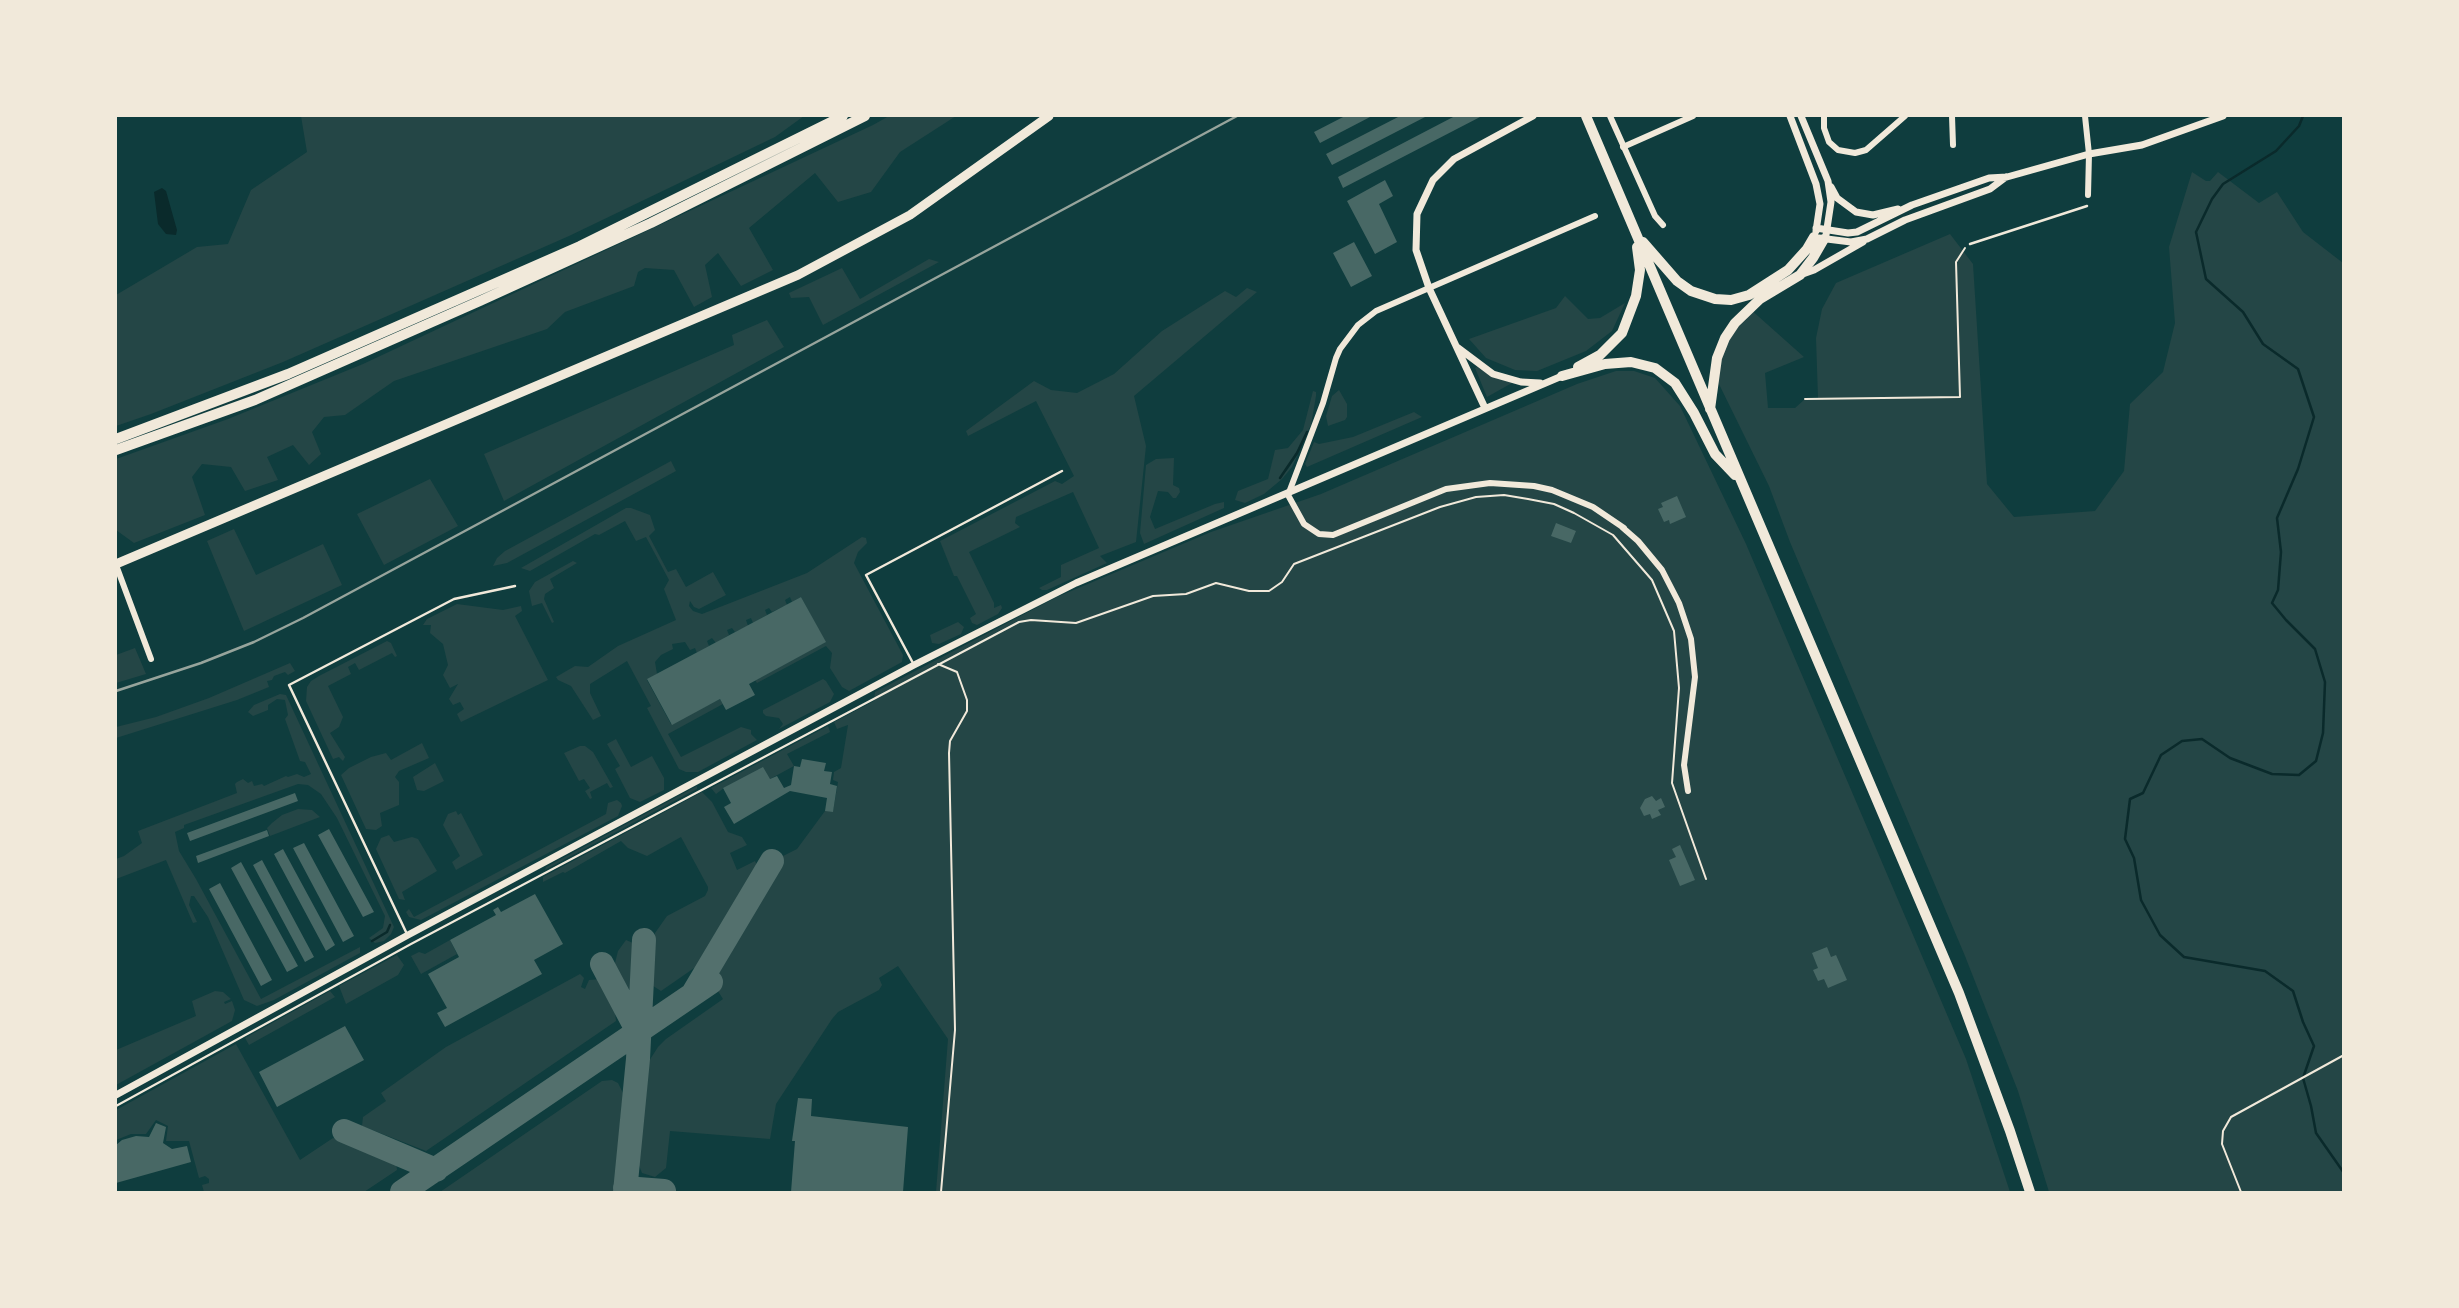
<!DOCTYPE html>
<style>
body{margin:0}
#map{position:relative;width:2459px;height:1308px;overflow:hidden;background:#0f3d3e;font-family:"Asap Condensed",sans-serif}
canvas{display:block}
.frame{position:absolute;inset:0;border:117px solid #f1e9da;pointer-events:none}
</style>
<div id="map">
<canvas width="2459" height="1308"></canvas>
<div class="frame"></div>
</div>
<script>
const c = document.querySelector('canvas').getContext('2d');
c.lineJoin = 'round';
function paint(path, color) { c.fillStyle = color; c.fill(path, 'evenodd'); }
const shape = rows => new Path2D(rows.map(r => 'M' + r).join(''));
function stroke(path, color, width, dash) { c.strokeStyle = color; c.lineWidth = width; c.lineCap = dash ? 'butt' : 'round'; c.setLineDash(dash || []); c.stroke(path); }
paint(shape([
 [301,116,804,116,775,137,569,236,283,362,151,414,116,426,116,295,197,247,228,244,251,190,307,152],
 [889,116,956,116,900,152,871,192,838,202,815,173,749,228,773,270,741,286,718,253,705,265,712,297,694,307,674,270,645,268,638,272,634,286,565,312,547,329,394,381,345,415,324,417,312,432,321,454,309,465,293,445,267,457,278,480,245,491,231,467,202,464,192,477,205,515,134,543,116,530,116,459,228,419,363,364,873,125],
 [2192,172,2206,181,2210,181,2218,172,2259,203,2277,192,2303,232,2343,263,2343,1192,2049,1192,2018,1091,1965,956,1790,542,1769,486,1716,378,1717,358,1749,308,1804,357,1765,373,1768,408,1795,408,1805,399,1818,398,1816,338,1822,309,1836,283,1950,234,1973,264,1987,484,2014,517,2095,511,2124,471,2130,404,2163,372,2175,323,2169,247],
 [929,259,939,262,823,325,809,297,791,298,789,293,842,268,860,299],
 [1247,288,1257,292,1134,396,1146,446,1136,542,1100,556,1107,563,1047,590,1042,590,1039,588,1061,577,1061,565,1099,548,1073,492,1016,517,1015,523,1020,527,969,552,994,603,994,608,1001,605,1002,608,998,614,977,625,972,623,970,618,976,614,957,576,954,576,940,541,1055,481,1062,484,1074,476,1036,401,968,436,966,431,1034,381,1051,390,1077,393,1114,374,1162,331,1225,291,1236,297],
 [1565,296,1588,319,1600,318,1625,303,1612,331,1586,351,1537,371,1515,370,1486,358,1469,339,1556,308],
 [767,320,784,347,504,501,484,454,734,345,732,335],
 [1477,367,1493,377,1512,383,1487,397,1475,368],
 [1616,371,1634,371,1655,378,1680,406,1746,544,1966,1059,2010,1192,936,1192,948,1039,898,966,879,978,882,985,879,990,838,1012,832,1019,776,1104,770,1139,670,1131,666,1168,655,1177,642,1173,638,1163,646,1071,649,1061,658,1047,666,1039,723,999,707,974,779,858,797,849,825,811,833,811,838,782,833,780,834,772,841,768,848,725,837,729,834,722,874,701,875,692,1057,597,1211,532,1321,494,1577,384],
 [1339,390,1347,404,1347,417,1345,420,1328,426,1326,416,1332,396],
 [1313,391,1316,392,1316,396,1311,425,1296,453,1279,479,1288,469,1298,454,1292,467,1282,479,1264,494,1245,503,1235,500,1238,491,1268,479,1275,450,1288,448,1303,430],
 [1414,412,1422,417,1307,467,1305,464,1314,442,1319,444,1353,437],
 [1174,458,1173,485,1179,488,1180,492,1176,498,1173,498,1168,492,1158,491,1150,517,1155,529,1215,504,1224,502,1224,508,1144,544,1140,533,1146,465,1156,459],
 [671,461,676,471,507,563,493,566,497,558,505,551],
 [430,479,458,526,384,565,357,514],
 [626,508,631,508,650,515,655,530,649,536,668,572,676,569,686,587,713,572,726,595,699,609,694,607,690,601,689,606,693,611,702,614,807,573,862,537,866,538,867,543,858,552,854,563,903,655,902,662,849,691,842,687,830,668,832,653,826,646,757,683,755,680,825,642,801,597,792,602,790,597,785,600,787,605,772,612,769,608,765,610,767,615,753,623,751,618,746,620,748,626,735,632,732,628,727,630,729,635,716,643,712,638,707,641,709,646,697,653,695,648,690,650,685,642,672,644,673,649,661,655,655,662,657,674,647,680,671,724,720,699,723,704,668,734,681,757,741,727,751,730,751,734,757,740,698,772,686,772,679,769,647,708,651,706,627,661,590,684,590,693,601,716,593,720,571,686,558,680,556,677,575,666,588,667,618,646,676,620,664,589,669,580,646,537,636,541,625,521,599,535,595,534,530,571,521,568],
 [234,529,256,575,323,544,342,585,244,631,207,541],
 [573,561,577,563,550,579,554,588,545,594,544,599,554,622,552,623,542,603,532,606,529,591,535,582],
 [457,604,503,610,521,606,522,611,515,616,548,680,461,722,457,714,464,709,460,702,453,705,449,699,458,684,450,688,443,675,448,665,443,644,430,633,431,625,423,625,427,619],
 [958,622,964,627,961,634,939,644,932,643,930,635],
 [387,641,391,643,397,656,395,657,392,653,359,670,355,663,348,667,351,674,328,686,343,717,339,727,330,733,345,757,343,761,339,757,333,759,306,701,307,687,311,681,319,676],
 [135,648,146,674,116,683,116,655],
 [290,663,295,671,288,675,285,672,274,676,272,680,267,681,269,687,237,700,116,738,116,727,156,717,209,698],
 [823,679,826,681,834,694,830,702,779,729,783,724,779,718,766,716,763,713,763,710],
 [280,694,286,695,394,927,391,934,384,941,375,943,369,938,383,928,385,916,337,818,321,794,308,785,298,784,184,825,184,828,175,832,179,851,196,879,261,999,360,947,360,953,274,1000,257,1006,244,1000,208,917,194,896,191,896,189,905,197,922,193,923,166,860,116,879,116,859,124,856,142,843,138,831,237,793,235,784,237,782,243,779,248,783,252,781,254,786,262,784,264,786,286,776,288,777,297,774,304,777,311,774,305,762,300,761,285,719,288,715,285,700,277,699,268,705,268,710,253,716,248,712,254,705],
 [828,726,830,732,787,754,794,766,770,779,724,788,716,794,711,788],
 [616,739,631,767,652,756,664,778,664,790,640,802,630,798,615,769,620,766,607,744],
 [422,743,429,758,399,771,395,777,399,782,399,805,380,813,382,826,376,830,366,829,341,775,349,768,371,757,386,753,391,760],
 [580,746,585,746,593,752,613,787,610,788,607,783,590,792,592,798,590,799,585,791,590,788,584,779,579,781,564,753],
 [435,763,444,781,424,791,417,790,413,777],
 [697,786,697,789,545,870,546,867],
 [702,792,712,802,728,832,742,837,747,845,730,853,737,870,755,861,759,869,700,964,661,991,650,984,655,933,667,916,705,896,708,890,708,887,681,837,647,856,628,848,621,841,565,873,563,872,543,882,543,877],
 [617,800,621,803,622,806,618,816,421,920,409,917,406,912,409,909,414,917,606,814,608,803],
 [298,809,312,810,320,817,270,836,267,828,272,823,282,815],
 [456,811,458,815,461,813,483,855,456,870,452,862,460,856,443,825,448,814],
 [389,835,394,842,412,837,418,839,437,871,402,892,405,900,399,899,376,849,381,838],
 [450,940,457,954,421,974,411,956,419,952,425,954],
 [626,940,633,943,638,955,635,988,629,993,626,993,614,967,618,951],
 [397,955,404,965,398,975,346,1004,339,986],
 [580,974,584,978,581,987,585,989,589,980,602,979,614,1003,616,1021,426,1151,362,1126,363,1117,386,1101,381,1093,446,1047],
 [215,991,223,992,231,999,224,1002,225,1004,232,1001,235,1010,232,1021,116,1085,116,1050,196,1016,192,1001],
 [330,991,335,997,249,1045,245,1038],
 [236,1044,300,1160,333,1138,396,1163,397,1170,364,1192,204,1192,202,1185,209,1183,209,1179,205,1176,199,1178,189,1141,166,1141,168,1126,156,1120,146,1134,131,1134,116,1140,116,1110],
 [612,1080,618,1083,623,1093,614,1192,440,1192,602,1081]
]), '#244646');
paint(shape([
 [162,188,166,191,177,230,176,235,166,234,158,224,154,192]
]), '#0a2a2b');
stroke(shape([
 [2303,116,2299,126,2276,151,2223,184,2212,199,2196,232,2206,279,2243,312,2263,344,2298,369,2314,417,2298,469,2277,518,2281,552,2278,590,2272,603,2286,620,2315,649,2325,682,2323,733,2316,761,2299,775,2272,774,2230,758,2202,739,2182,741,2161,755,2143,793,2130,799,2125,839,2134,858,2141,900,2160,935,2184,957,2265,971,2293,991,2303,1022,2314,1046,2303,1078,2311,1106,2316,1133,2344,1173],
 [1280,478,1297,453,1307,432],
 [372,941,387,932,390,925]
]), '#0a2a2b', 2.5);
stroke(shape([
 [602,964,638,1032],
 [694,992,772,861],
 [344,1131,436,1170],
 [625,1188,664,1191],
 [402,1192,711,982],
 [625,1192,638,1059,644,940]
]), '#53706d', 24);
paint(shape([
 [1345,116,1372,116,1320,143,1314,132],
 [1400,116,1427,116,1332,165,1326,154],
 [1455,116,1482,116,1343,188,1338,177],
 [1385,180,1393,196,1379,204,1397,242,1375,254,1347,201],
 [1354,242,1372,276,1351,287,1333,253],
 [1677,496,1686,517,1670,524,1669,520,1664,522,1658,509,1663,507,1661,503],
 [1556,523,1576,531,1571,543,1551,536],
 [801,597,826,642,749,684,755,695,726,710,720,699,672,725,647,679],
 [802,759,826,763,824,771,832,772,830,784,837,786,833,812,825,811,827,798,790,791,734,824,724,807,731,803,723,788,763,767,770,779,777,776,784,788,791,785,794,766,800,767],
 [295,793,298,801,190,841,187,833],
 [1652,796,1656,801,1661,798,1665,807,1658,810,1661,815,1652,819,1650,814,1644,816,1640,808,1645,799],
 [329,829,374,912,363,917,318,835],
 [267,830,269,836,198,863,196,856],
 [304,843,354,936,343,942,293,848],
 [1680,845,1695,880,1680,886,1669,860,1676,857,1672,849],
 [283,849,335,945,326,951,274,854],
 [262,860,314,957,305,962,253,865],
 [241,862,298,966,287,972,231,868],
 [220,883,272,980,261,986,209,889],
 [535,894,563,944,534,960,542,974,445,1027,437,1013,447,1008,428,974,459,957,450,940,496,915,493,910,498,907,501,912],
 [1827,947,1831,957,1836,955,1847,980,1828,988,1824,979,1818,981,1813,970,1818,968,1812,953],
 [345,1026,364,1060,277,1107,259,1072],
 [798,1098,812,1099,811,1116,908,1127,903,1192,791,1192,795,1141,792,1141],
 [156,1123,166,1127,163,1143,172,1149,187,1146,191,1162,116,1183,116,1145,122,1140,136,1136,149,1137]
]), '#486865');
stroke(shape([
 [1805,399,1960,397,1956,262,1965,248],
 [938,664,957,672,967,700,967,711,950,741,949,753,955,1030,941,1192],
 [116,1106,411,944,1019,622,1031,620,1076,623,1153,596,1186,594,1216,583,1249,591,1269,591,1282,582,1294,564,1440,507,1476,497,1504,495,1528,499,1554,504,1574,513,1613,535,1652,580,1674,631,1679,688,1672,783,1706,879],
 [2241,1192,2222,1144,2223,1131,2231,1117,2344,1055]
]), '#f1e9da', 2);
stroke(shape([
 [1970,244,2087,206],
 [914,665,866,575,1062,471],
 [406,932,289,685,454,599,515,586]
]), '#f1e9da', 2.5);
stroke(shape([
 [1610,116,1655,216,1663,225],
 [1824,116,1824,128,1829,142,1838,150,1855,153,1866,150,1905,116],
 [1952,116,1953,145],
 [2085,116,2089,154,2088,195],
 [1623,147,1693,116],
 [1595,216,1376,311,1358,325,1340,349,1336,358,1323,403,1288,495,1304,524,1319,534,1333,535,1446,489,1490,483,1534,486,1552,490,1593,507,1624,528],
 [1622,527,1638,541,1662,570,1679,603,1691,639,1695,677,1684,765,1688,791],
 [116,565,151,659]
]), '#f1e9da', 6);
stroke(shape([
 [1790,116,1816,184,1820,204,1816,231],
 [1801,116,1828,181,1831,202,1826,235],
 [1831,187,1837,198,1856,212,1873,215,1898,209],
 [1816,228,1848,233,1857,232,1912,205,1989,178,2007,177,2089,154,2142,145,2223,116],
 [1819,238,1851,242,1867,239,1905,220,1990,189,2006,177],
 [1800,275,1814,270,1863,242],
 [1457,347,1493,374,1521,382,1540,383],
 [1485,408,1429,288,1416,250,1417,214,1433,180,1454,159,1533,116],
 [116,1095,408,935,914,665,1076,583,1562,376]
]), '#f1e9da', 7);
stroke(shape([
 [116,564,798,275,910,215,1049,116]
]), '#f1e9da', 9);
stroke(shape([
 [1586,116,1959,993,2010,1131,2030,1192],
 [1643,242,1677,281,1691,291,1715,299,1731,300,1749,295,1788,270,1807,249,1814,237],
 [1578,367,1600,355,1622,333,1636,296,1640,270,1637,247],
 [1562,376,1605,364,1631,362,1655,368,1675,383,1694,413,1715,454,1735,475],
 [1710,409,1717,358,1725,338,1735,323,1760,299,1800,275,1813,258,1824,239]
]), '#f1e9da', 10);
stroke(shape([
 [116,439,288,374,580,246,843,116],
 [116,450,255,400,480,301,651,223,865,116]
]), '#f1e9da', 10);
stroke(shape([
 [116,691,201,663,254,642,303,618,1237,116]
]), '#97a49c', 2.5);
</script>
